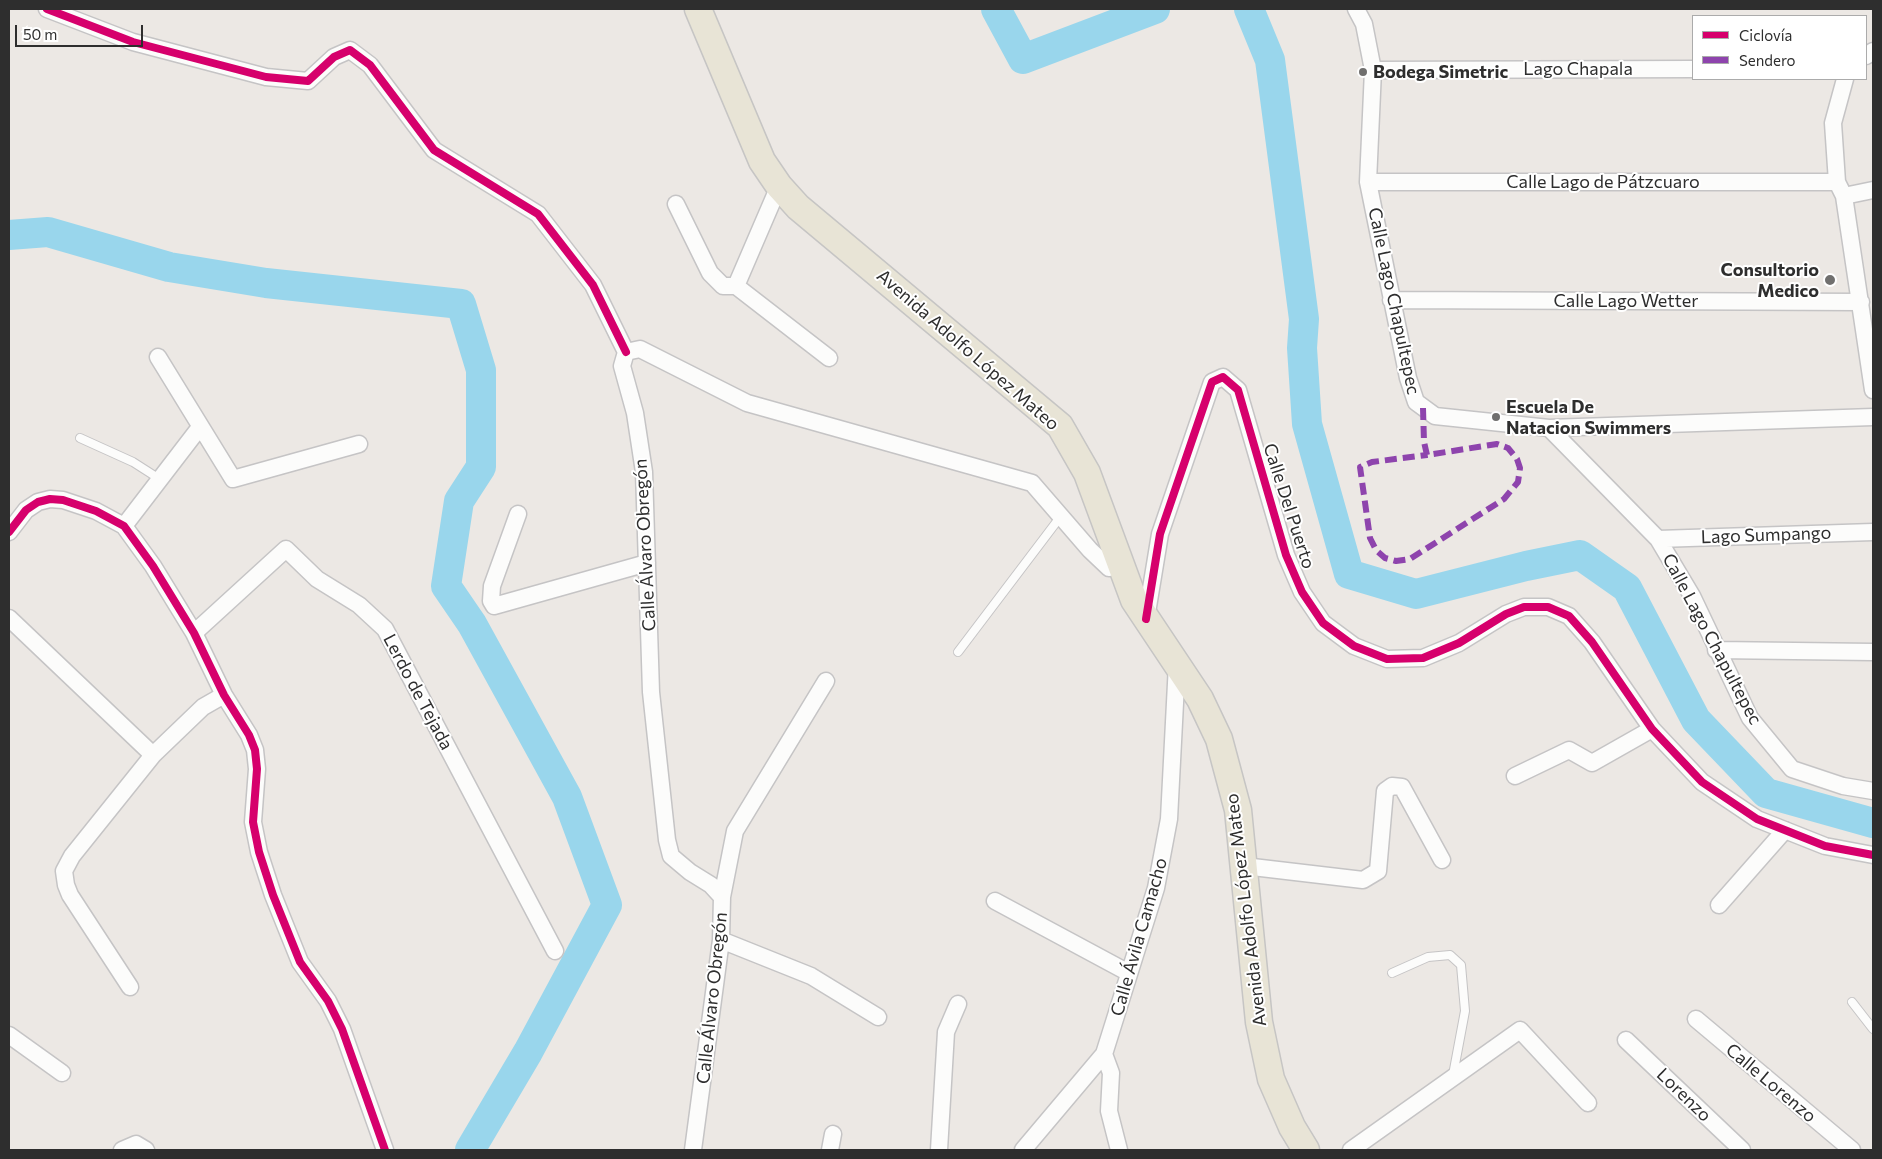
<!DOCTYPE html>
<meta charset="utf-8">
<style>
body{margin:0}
#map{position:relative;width:1882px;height:1159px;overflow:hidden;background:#ece8e4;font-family:Commissioner,sans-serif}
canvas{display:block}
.frame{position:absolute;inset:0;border:10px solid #2e2e2e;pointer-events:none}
.legend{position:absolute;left:1692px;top:15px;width:175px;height:65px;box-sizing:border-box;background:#fff;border:1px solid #ababab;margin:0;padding:6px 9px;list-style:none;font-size:15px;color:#2e2e2e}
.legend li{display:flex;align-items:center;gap:10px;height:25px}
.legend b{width:25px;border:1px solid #ababab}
.scale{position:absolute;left:15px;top:25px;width:128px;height:22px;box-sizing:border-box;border:2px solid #2e2e2e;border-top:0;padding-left:6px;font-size:15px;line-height:18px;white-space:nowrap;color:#2e2e2e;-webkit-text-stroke:4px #fff;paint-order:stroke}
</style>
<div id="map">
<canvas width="1882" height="1159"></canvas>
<div class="frame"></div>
<ul class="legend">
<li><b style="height:6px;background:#d6006c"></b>Ciclovía</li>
<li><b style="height:6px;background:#8e44ad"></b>Sendero</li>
</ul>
<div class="scale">50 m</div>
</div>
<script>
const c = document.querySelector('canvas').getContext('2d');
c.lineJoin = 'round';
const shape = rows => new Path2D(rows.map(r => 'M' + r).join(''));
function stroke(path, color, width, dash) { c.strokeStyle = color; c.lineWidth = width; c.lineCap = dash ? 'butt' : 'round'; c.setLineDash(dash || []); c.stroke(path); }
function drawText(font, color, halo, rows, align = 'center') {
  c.font = font + ' Commissioner,sans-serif'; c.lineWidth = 4; c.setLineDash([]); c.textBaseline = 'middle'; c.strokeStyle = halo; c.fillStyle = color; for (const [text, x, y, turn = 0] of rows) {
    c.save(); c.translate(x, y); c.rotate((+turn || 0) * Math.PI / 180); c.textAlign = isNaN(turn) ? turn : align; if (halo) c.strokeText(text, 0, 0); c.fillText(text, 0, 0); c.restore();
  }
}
stroke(shape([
 [996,9,1023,59,1155,9],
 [1249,9,1270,60,1304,319,1302,348,1307,424,1349,574,1416,594,1526,566,1580,555,1627,588,1696,720,1766,793,1873,823],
 [9,235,48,232,169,267,266,283,461,304,481,370,481,467,459,501,446,586,472,624,567,797,607,905,528,1052,470,1150]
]), '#99d6ec', 30);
const lane = shape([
 [80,438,133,462,158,478],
 [958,652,1061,516],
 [1392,973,1428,957,1450,955,1461,965,1465,1011,1453,1075],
 [1852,1002,1873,1029]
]);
const street = shape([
 [47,9,133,42,266,77,308,81,334,57,350,50,370,65,434,150,538,214,593,285,626,352],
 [1356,9,1364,24,1373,70,1368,182,1408,378,1416,402,1435,416,1549,428,1658,539,1692,596,1750,718,1792,769,1843,786,1873,791],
 [1866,56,1873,51],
 [1373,70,1693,69],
 [1845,79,1833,123,1837,182,1844,196,1873,390],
 [1368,182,1837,182],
 [1844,196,1873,190],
 [676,204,710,273,723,286,736,286,829,358],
 [736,286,779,186],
 [1391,300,1861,302],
 [626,352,622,366,635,413,644,472,651,692,667,840,671,856,690,872,711,885,722,897],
 [626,352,640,349,747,403,1032,483,1090,550,1109,568,1121,565],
 [158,357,233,479,359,444],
 [1549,428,1873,417],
 [518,514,492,586,491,601,494,606,647,563],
 [124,526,200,427],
 [9,532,26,510,38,502,50,499,63,500,96,511,124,526,153,566,194,633,224,695,249,735,255,750,257,769,253,822,259,852,273,895,300,962,328,1001,342,1029,385,1150],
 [1658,539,1873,532],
 [9,618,153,755],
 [1146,619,1160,534,1212,382,1223,377,1238,390,1286,555,1302,592,1323,623,1354,646,1387,659,1423,658,1459,643,1506,614,1524,607,1548,607,1569,616,1592,642,1652,729,1702,782,1757,819,1825,846,1873,855],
 [194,633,286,549,317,579,359,605,385,629,555,951],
 [1716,650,1873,652],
 [1515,776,1569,750,1592,763,1652,729],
 [1244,866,1363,880,1378,871,1385,791,1392,786,1402,787,1442,860],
 [995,901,1129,973],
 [1719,905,1785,830],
 [721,940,811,976,878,1017],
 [130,987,70,895,66,885,64,871,72,856,153,755,203,707,224,695],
 [1696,1019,1852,1150],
 [9,1035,62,1073],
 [1626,1040,1742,1150],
 [1104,1054,1111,1073,1109,1111,1119,1150],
 [122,1150,136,1144,146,1150],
 [693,1150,721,940,722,897,735,831,826,681],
 [830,1150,833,1134],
 [939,1150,946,1032,958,1004],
 [1023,1150,1104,1054,1156,888,1169,819,1177,664],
 [1351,1150,1520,1030,1588,1103]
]);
const primary = shape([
 [698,9,762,161,779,186,798,207,1060,426,1087,473,1134,600,1200,699,1219,739,1238,810,1259,1022,1271,1079,1292,1127,1306,1150]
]);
stroke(lane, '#c5c4c5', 10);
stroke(street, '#c5c4c5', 19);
stroke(primary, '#c6c5c4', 29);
stroke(lane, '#fcfcfb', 8);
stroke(street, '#fcfcfb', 16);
stroke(primary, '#e8e4d6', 26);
stroke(shape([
 [1423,408,1424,442,1427,455,1497,444,1508,448,1517,459,1520,468,1518,482,1504,499,1410,559,1396,561,1385,558,1376,550,1370,538,1360,467,1372,462,1427,455]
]), '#8e44ad', 6, [12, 6]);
stroke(shape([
 [47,9,133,42,266,77,308,81,334,57,350,50,370,65,434,150,538,214,593,285,626,352],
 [9,532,26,510,38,502,50,499,63,500,96,511,124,526,153,566,194,633,224,695,249,735,255,750,257,769,253,822,259,852,273,895,300,962,328,1001,342,1029,385,1150],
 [1146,619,1160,534,1212,382,1223,377,1238,390,1286,555,1302,592,1323,623,1354,646,1387,659,1423,658,1459,643,1506,614,1524,607,1548,607,1569,616,1592,642,1652,729,1702,782,1757,819,1825,846,1873,855]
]), '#d6006c', 8);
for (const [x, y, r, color] of [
 [1363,72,5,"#706f6e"],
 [1830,280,6,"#706f6e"],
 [1496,417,5,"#706f6e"]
]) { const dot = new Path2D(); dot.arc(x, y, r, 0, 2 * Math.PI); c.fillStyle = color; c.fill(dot); stroke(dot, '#fff', 2); }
drawText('18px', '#2e2e2e', '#fff', [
 ["Lago Chapala",1578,69],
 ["Calle Lago de Pátzcuaro",1603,182],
 ["Calle Lago Chapultepec",1394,301,78],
 ["Calle Lago Wetter",1626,301],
 ["Avenida Adolfo López Mateo",968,350,41],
 ["Calle Del Puerto",1289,506,72],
 ["Lago Sumpango",1766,535,-2],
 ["Calle Álvaro Obregón",645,545,-93],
 ["Calle Lago Chapultepec",1712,639,62],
 ["Lerdo de Tejada",418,692,62],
 ["Avenida Adolfo López Mateo",1246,910,-97],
 ["Calle Ávila Camacho",1139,937,-74],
 ["Calle Álvaro Obregón",712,998,-84],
 ["Calle Lorenzo",1771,1083,40],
 ["Lorenzo",1684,1095,44]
]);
drawText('bold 18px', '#2e2e2e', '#fff', [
 ["Bodega Simetric",1373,72],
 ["Consultorio",1819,270,"right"],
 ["Medico",1819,291,"right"],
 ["Escuela De",1506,407],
 ["Natacion Swimmers",1506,428]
], 'left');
</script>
